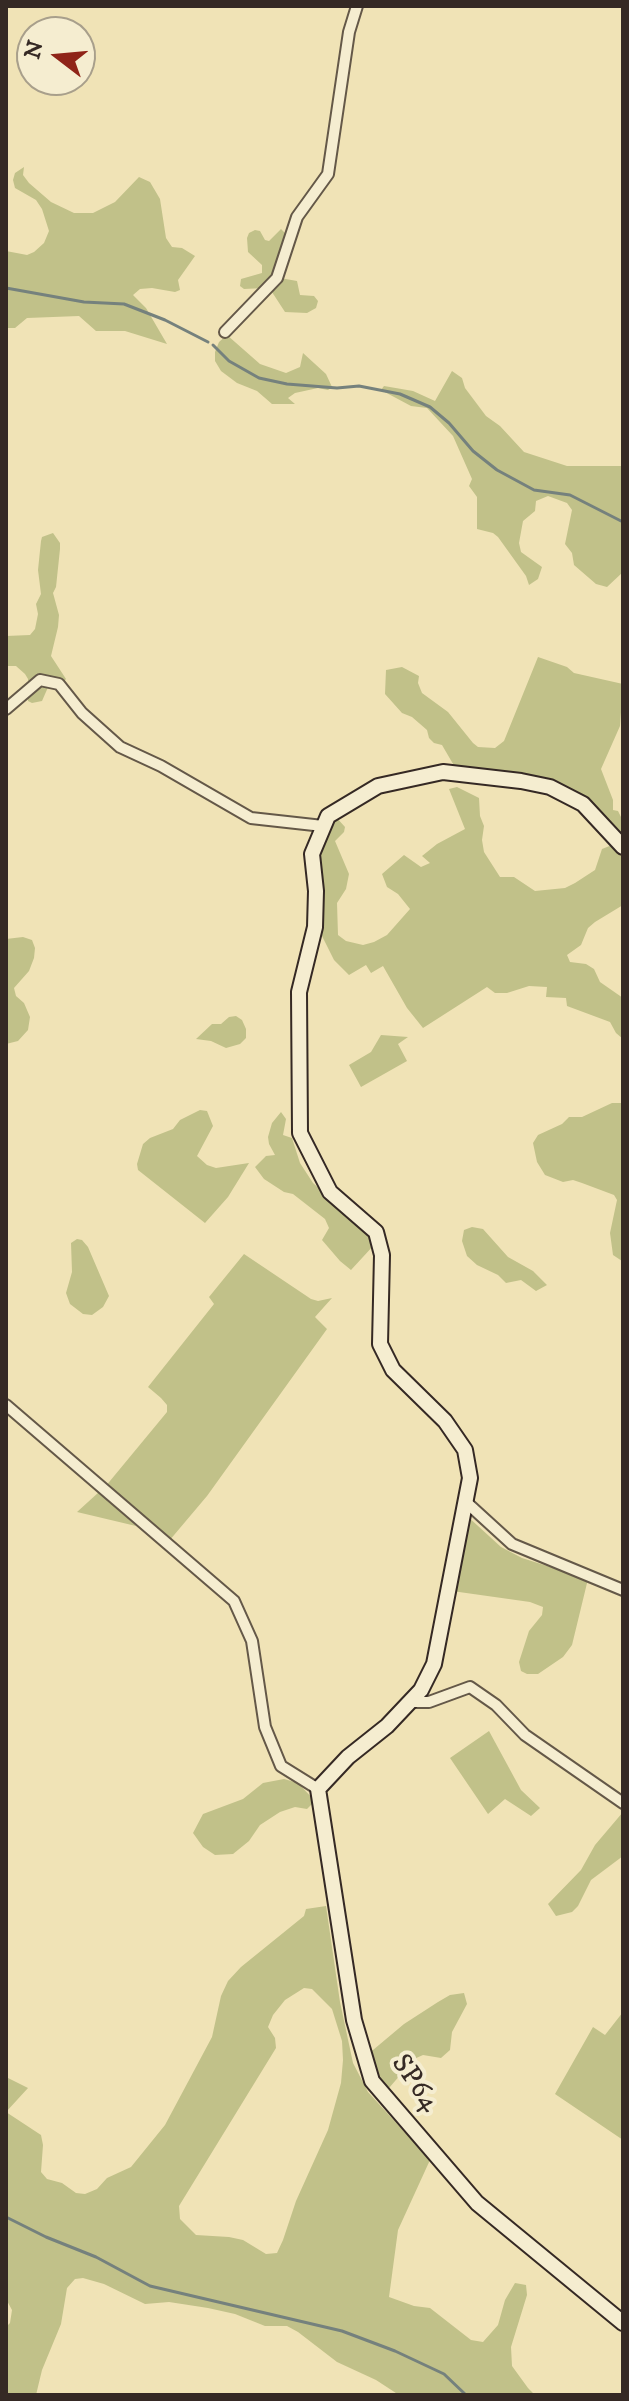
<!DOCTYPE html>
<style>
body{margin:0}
#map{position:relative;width:629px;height:2401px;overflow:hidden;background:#f0e3b6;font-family:"IM FELL DW Pica",serif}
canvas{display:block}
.frame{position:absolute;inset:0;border:8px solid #352924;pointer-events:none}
.north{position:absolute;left:16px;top:16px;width:80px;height:80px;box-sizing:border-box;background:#f5edd0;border:2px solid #a89f8b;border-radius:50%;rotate:286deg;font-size:22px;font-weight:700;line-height:32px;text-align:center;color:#352924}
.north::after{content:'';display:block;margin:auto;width:28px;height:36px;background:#8f2418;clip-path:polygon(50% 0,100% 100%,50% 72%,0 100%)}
</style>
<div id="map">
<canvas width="629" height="2401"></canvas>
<div class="frame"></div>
<div class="north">N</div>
</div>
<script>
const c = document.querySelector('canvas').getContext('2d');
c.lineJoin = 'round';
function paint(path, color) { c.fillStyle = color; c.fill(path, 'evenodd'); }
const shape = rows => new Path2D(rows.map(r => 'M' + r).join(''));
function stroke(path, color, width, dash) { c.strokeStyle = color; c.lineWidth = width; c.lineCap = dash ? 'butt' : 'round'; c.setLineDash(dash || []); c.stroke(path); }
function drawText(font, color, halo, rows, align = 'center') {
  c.font = font + ' "IM FELL DW Pica",serif'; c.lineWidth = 8; c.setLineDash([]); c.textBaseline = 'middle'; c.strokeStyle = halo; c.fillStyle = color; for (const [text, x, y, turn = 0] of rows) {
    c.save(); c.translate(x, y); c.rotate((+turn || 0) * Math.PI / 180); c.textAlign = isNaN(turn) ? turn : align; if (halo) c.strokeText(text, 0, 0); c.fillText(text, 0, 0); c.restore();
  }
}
paint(shape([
 [24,167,23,175,29,183,51,202,74,213,93,213,115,202,139,177,150,182,160,199,166,238,172,247,182,248,195,256,178,280,180,290,175,292,152,288,140,289,133,295,146,308,167,344,125,331,96,331,79,316,27,318,15,328,6,328,6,251,27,255,34,252,44,243,49,231,42,209,36,200,15,188,13,180,15,173],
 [281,229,286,234,273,279,265,288,244,289,240,286,241,279,262,273,262,265,248,252,247,238,249,233,255,230,260,231,265,240,269,241],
 [280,278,297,281,300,295,314,296,318,301,316,308,307,313,285,312,270,289],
 [227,335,260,364,286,373,300,367,303,353,326,374,332,387,328,390,318,388,295,393,288,398,295,404,272,404,257,391,237,383,221,371,215,361,215,352,219,342],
 [452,371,462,378,465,388,486,416,500,426,524,452,567,466,623,466,623,572,607,587,596,584,574,565,572,553,565,544,572,510,567,503,548,496,536,501,535,511,523,521,519,543,521,552,542,567,538,579,529,585,526,576,498,537,493,533,477,529,477,497,469,486,472,479,453,436,427,408,411,406,381,390,384,386,413,391,435,401],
 [53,533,60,543,60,549,56,587,53,593,59,615,58,627,51,656,66,679,62,684,49,685,42,701,32,703,28,701,28,679,25,674,16,666,6,666,6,636,30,635,35,629,38,614,36,604,41,594,38,570,41,541,42,537],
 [538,657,567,667,574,673,623,684,620,726,601,769,613,800,613,810,618,811,623,821,623,840,591,803,456,769,442,745,434,743,429,738,427,730,412,717,402,713,385,694,386,670,402,667,419,676,418,683,422,693,448,712,473,743,478,747,495,748,504,741],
 [457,787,479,798,480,816,484,826,482,840,484,852,500,877,514,877,535,891,565,888,575,883,595,870,602,849,612,845,623,855,623,905,595,922,588,928,581,945,567,955,570,962,586,964,594,969,600,982,623,998,623,1039,616,1033,610,1022,567,1006,566,998,546,997,547,987,529,986,507,993,495,993,487,987,423,1028,407,1008,383,966,371,973,366,965,349,975,334,960,319,930,317,856,331,819,336,817,345,827,344,832,335,841,349,874,346,889,337,903,338,935,346,941,363,945,374,942,387,935,410,909,398,894,387,887,382,874,404,855,421,867,430,863,422,856,437,844,465,829,449,789],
 [23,937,32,940,35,948,34,958,29,971,14,988,16,996,24,1003,30,1017,28,1030,18,1041,6,1044,6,939],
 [236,1016,242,1020,246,1029,246,1038,240,1044,226,1048,211,1041,196,1039,212,1024,221,1024,229,1017],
 [381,1035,408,1037,398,1044,407,1061,361,1087,349,1065,371,1052],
 [612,1103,623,1103,622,1261,613,1255,610,1233,617,1200,614,1195,582,1183,573,1180,563,1182,545,1175,537,1162,533,1143,538,1135,562,1124,569,1117,582,1117],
 [200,1110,207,1111,213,1126,197,1156,207,1165,216,1168,249,1163,228,1197,205,1223,138,1170,137,1164,143,1144,150,1138,173,1129,180,1120],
 [281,1112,286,1119,283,1135,292,1138,300,1163,313,1183,372,1236,374,1245,351,1270,340,1261,322,1240,329,1228,325,1219,293,1194,284,1192,264,1179,255,1167,266,1156,275,1155,269,1144,268,1137,272,1123],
 [472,1227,483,1229,508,1257,533,1271,547,1285,536,1291,521,1280,506,1283,498,1275,477,1265,467,1256,462,1241,464,1230],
 [77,1239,82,1240,88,1247,109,1296,103,1307,92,1315,83,1314,70,1304,66,1293,72,1272,71,1243],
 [244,1254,311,1299,318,1301,332,1298,315,1317,327,1329,207,1496,169,1541,105,1487,167,1412,167,1405,161,1398,148,1387,214,1304,209,1297],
 [99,1492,136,1526,77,1512],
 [466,1515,501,1547,522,1558,588,1579,572,1645,563,1657,538,1674,527,1674,521,1671,519,1662,529,1631,542,1615,543,1607,530,1602,452,1591],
 [489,1731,521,1790,540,1808,531,1816,505,1799,488,1814,450,1758],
 [284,1779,298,1783,315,1801,307,1809,295,1807,280,1812,260,1825,249,1841,233,1854,215,1855,203,1847,193,1833,203,1814,243,1799,263,1783],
 [623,1812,623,1856,591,1880,578,1906,572,1912,556,1916,548,1904,581,1870,595,1845],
 [326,1906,340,2002,353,2063,368,2092,430,2160,398,2230,389,2297,414,2306,430,2308,471,2340,483,2342,498,2325,505,2300,515,2283,526,2285,527,2295,511,2347,512,2366,528,2388,535,2395,399,2395,376,2380,337,2362,298,2332,287,2326,265,2326,235,2314,208,2308,169,2302,145,2304,104,2284,83,2278,75,2279,67,2288,61,2324,42,2370,36,2395,6,2395,6,2327,10,2323,12,2310,6,2299,6,2077,28,2088,6,2112,41,2135,43,2145,41,2172,47,2179,62,2183,76,2193,85,2194,97,2189,107,2178,131,2167,165,2125,212,2037,221,1996,228,1981,241,1967,304,1916,306,1909],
 [304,1988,312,1989,332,2009,342,2041,343,2060,341,2083,328,2130,296,2201,283,2240,277,2253,266,2254,243,2240,229,2237,196,2235,180,2219,179,2206,276,2048,275,2038,268,2027,273,2015,285,2000],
 [464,1993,467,2004,452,2032,450,2050,441,2058,423,2055,414,2059,389,2088,380,2086,365,2054,373,2050,404,2024,438,2002,450,1995],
 [623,2012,623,2140,555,2094,593,2027,605,2035]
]), '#c1c189');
stroke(shape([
 [6,288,84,302,124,304,165,320,208,342],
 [213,345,229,361,259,378,287,384,337,388,359,386,400,394,430,407,449,423,473,451,497,470,534,490,570,495,623,522],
 [6,2217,46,2237,96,2257,150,2286,342,2331,395,2351,444,2374,466,2395]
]), '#75817d', 3);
const street = shape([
 [225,332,277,278,297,217,328,174,349,32,357,6],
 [6,709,40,680,59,684,82,713,120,747,161,766,251,818,323,826],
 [6,1405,234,1601,252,1641,265,1727,281,1766,318,1789],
 [466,1502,512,1544,623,1590],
 [411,1702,429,1702,470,1687,496,1705,525,1735,623,1803]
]);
const secondary = shape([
 [623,847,583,804,550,787,521,781,443,772,378,786,328,816,312,854,316,891,315,927,299,992,300,1133,330,1192,376,1232,382,1255,380,1344,393,1370,445,1421,465,1450,470,1478,434,1664,421,1690,387,1726,348,1757,318,1789,354,2020,372,2081,477,2203,623,2323]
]);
stroke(street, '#645848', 14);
stroke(secondary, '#352924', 18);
stroke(street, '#f5edd0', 10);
stroke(secondary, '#f5edd0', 14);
drawText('28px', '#352924', '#f5edd0', [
 ["SP64",414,2084,55]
]);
</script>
